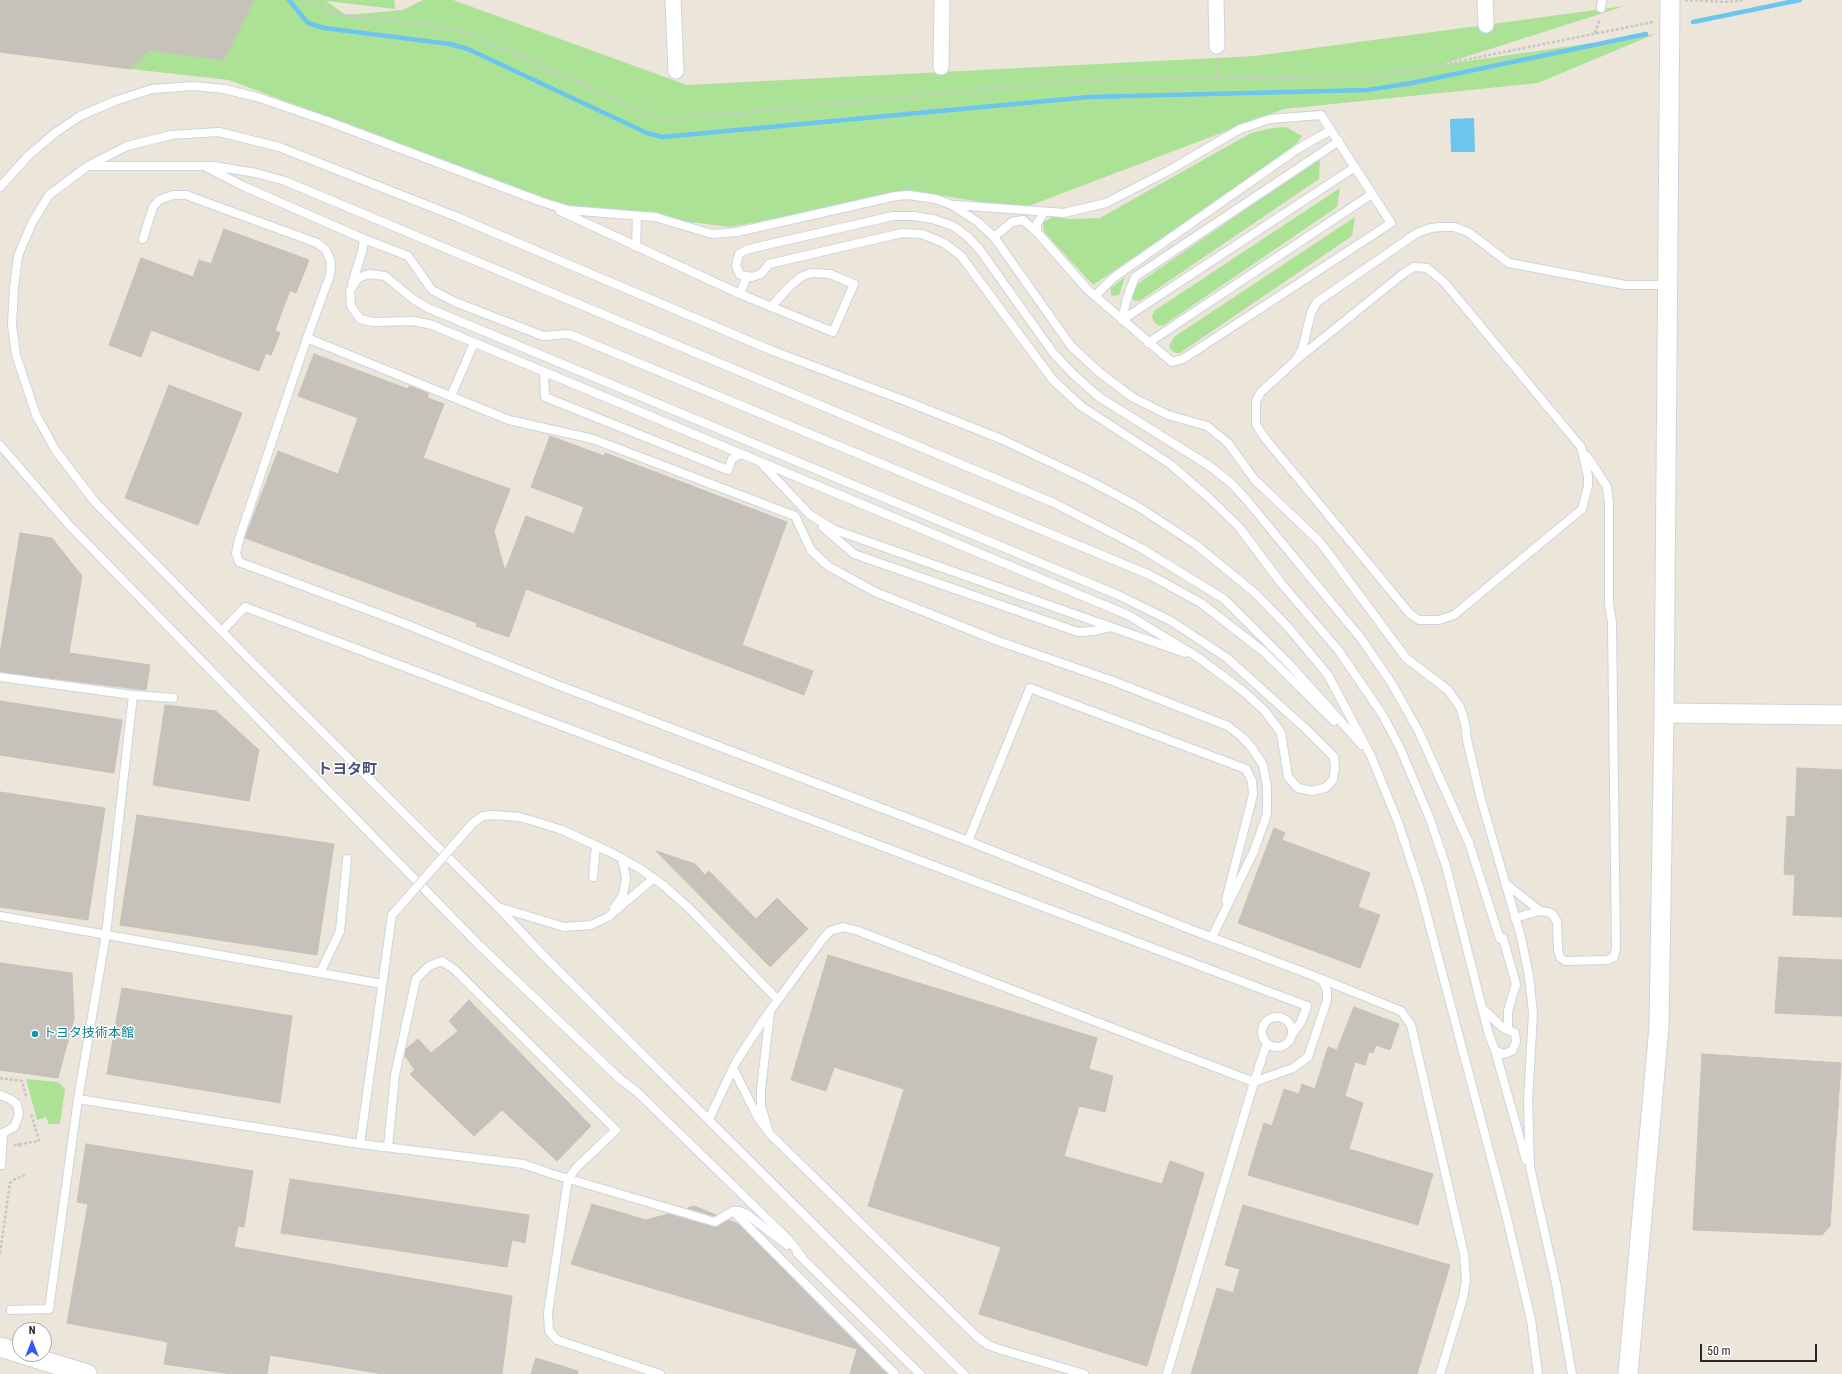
<!DOCTYPE html>
<meta charset="utf-8">
<style>
body{margin:0}
#map{position:relative;width:1842px;height:1374px;overflow:hidden;background:#ebe5da;font-family:"Roboto Condensed",sans-serif}
canvas{display:block}
.north{position:absolute;left:12px;top:1322px;width:40px;height:40px;box-sizing:border-box;background:#fff;border:1px solid #a9a9a9;border-radius:50%;rotate:0deg;font-size:11px;font-weight:700;line-height:16px;text-align:center;color:#292929}
.north::after{content:'';display:block;margin:auto;width:14px;height:18px;background:#3952f9;clip-path:polygon(50% 0,100% 100%,50% 72%,0 100%)}
.scale{position:absolute;left:1700px;top:1344px;width:117px;height:18px;box-sizing:border-box;border:2px solid #292929;border-top:0;padding-left:5px;font-size:12px;line-height:14px;white-space:nowrap;color:#292929;-webkit-text-stroke:3px #fff;paint-order:stroke}
</style>
<div id="map">
<canvas width="1842" height="1374"></canvas>
<div class="north">N</div>
<div class="scale">50 m</div>
</div>
<script>
const c = document.querySelector('canvas').getContext('2d');
c.lineJoin = 'round';
function paint(path, color) { c.fillStyle = color; c.fill(path, 'evenodd'); }
const shape = rows => new Path2D(rows.map(r => 'M' + r).join(''));
function stroke(path, color, width, dash) { c.strokeStyle = color; c.lineWidth = width; c.lineCap = dash ? 'butt' : 'round'; c.setLineDash(dash || []); c.stroke(path); }
function drawText(font, color, halo, rows, align = 'center') {
  c.font = font + ' "Roboto Condensed","Noto Sans JP",sans-serif'; c.lineWidth = 3; c.setLineDash([]); c.textBaseline = 'middle'; c.strokeStyle = halo; c.fillStyle = color; for (const [text, x, y, turn = 0] of rows) {
    c.save(); c.translate(x, y); c.rotate((+turn || 0) * Math.PI / 180); c.textAlign = isNaN(turn) ? turn : align; if (halo) c.strokeText(text, 0, 0); c.fillText(text, 0, 0); c.restore();
  }
}
paint(shape([
 [254,0,394,0,395,9,326,1,346,15,403,10,423,0,453,0,687,85,1255,56,1625,6,1440,65,1655,34,1538,83,1284,109,1021,209,910,190,803,214,730,227,564,206,229,80,131,69,149,50,224,60],
 [1286,127,1302,136,1293,149,1093,285,1044,232,1043,223,1052,217,1069,219,1100,218,1251,133,1272,128],
 [1320,158,1319,179,1141,300,1134,301,1132,295,1137,284],
 [1340,188,1337,207,1164,325,1159,326,1154,322,1152,317,1154,311],
 [1355,217,1352,236,1180,353,1176,353,1171,350,1169,346,1174,337],
 [1125,277,1119,295,1113,296,1111,295,1111,288],
 [26,1079,58,1082,65,1089,60,1124,49,1124,46,1117,37,1120]
]), '#ace296');
paint(shape([
 [1474,118,1475,152,1451,152,1450,119]
]), '#6cc5ee');
stroke(shape([
 [289,0,308,23,324,28,450,44,468,49,647,133,663,137,1089,97,1367,90,1412,83,1646,34],
 [1693,22,1800,0]
]), '#6cc5ee', 4.5);
const building = shape([
 [0,0,254,0,224,60,149,50,131,69,0,52,0,0],
 [224,229,309,260,296,293,290,290,275,330,280,333,271,355,266,353,259,371,151,330,141,357,109,345,141,258,193,277,199,260,211,264,224,229],
 [314,354,408,389,409,386,417,389,428,393,428,398,444,404,423,458,510,489,494,531,505,571,526,516,574,534,584,507,531,487,550,436,604,456,605,453,787,522,742,645,813,671,804,695,526,589,509,637,476,626,477,623,245,538,278,451,338,474,358,418,298,396,314,354],
 [169,385,242,413,198,525,125,498,169,385],
 [20,533,52,538,82,576,69,653,150,665,146,690,0,672,0,654,20,533],
 [0,701,122,720,114,773,0,755,0,701],
 [165,705,216,711,259,750,249,801,153,785,165,705],
 [1797,768,1842,770,1842,917,1793,915,1795,875,1784,874,1787,816,1795,817,1797,768],
 [0,792,105,808,88,920,0,907,0,792],
 [137,815,334,844,317,955,120,925,137,815],
 [1274,828,1285,833,1282,840,1370,873,1358,907,1380,915,1360,968,1238,923,1274,828],
 [656,851,695,864,705,875,709,871,756,919,777,898,808,929,770,967,656,851],
 [828,955,1097,1038,1089,1069,1113,1076,1105,1112,1079,1106,1064,1156,1162,1184,1170,1161,1204,1173,1147,1366,979,1314,1001,1247,868,1206,904,1089,834,1067,826,1091,791,1080,828,955],
 [1779,957,1842,960,1842,1016,1775,1013,1779,957],
 [0,963,72,973,74,1018,58,1078,0,1070,0,963],
 [122,988,292,1016,280,1103,107,1074,122,988],
 [469,1000,591,1126,557,1161,502,1110,474,1136,410,1074,415,1070,405,1056,406,1049,418,1039,431,1053,458,1031,449,1021,469,1000],
 [1354,1007,1399,1024,1390,1050,1376,1045,1373,1053,1369,1052,1365,1065,1355,1062,1345,1096,1363,1103,1349,1149,1433,1174,1418,1225,1248,1175,1264,1123,1272,1126,1284,1089,1299,1094,1302,1084,1315,1089,1328,1047,1337,1050,1354,1007],
 [1702,1054,1841,1063,1830,1226,1822,1235,1693,1230,1702,1054],
 [86,1144,253,1171,244,1227,238,1226,234,1247,512,1296,502,1374,383,1374,270,1355,267,1374,232,1374,164,1364,168,1342,67,1323,88,1204,77,1202,86,1144],
 [290,1179,529,1215,525,1243,512,1240,507,1267,281,1233,290,1179],
 [592,1204,646,1220,668,1214,714,1227,729,1220,738,1224,887,1374,850,1374,857,1349,571,1264,592,1204],
 [1243,1205,1450,1265,1417,1374,1191,1374,1217,1288,1233,1293,1240,1269,1225,1265,1243,1205],
 [694,1206,716,1215,714,1216,688,1208,694,1206],
 [536,1358,578,1371,577,1374,531,1374,536,1358]
]);
paint(building, '#c6c1ba');
stroke(building, '#c6c1b4', 1);
const service = shape([
 [1601,8,1602,0],
 [90,166,213,166,256,173,285,181,1054,503,1141,548,1224,599,1291,666,1362,745],
 [206,167,243,186,364,239,408,256,432,290,455,302,543,336,569,334,1150,575,1201,603,1264,652,1334,721],
 [0,187,29,155,55,133,80,116,115,101,152,89,194,86,224,89,257,97,327,121,542,202,568,210,655,217,712,234,737,232,896,196,908,195,936,199,952,205,978,222,994,237,1071,346,1099,372,1132,397,1168,415,1207,426,1228,443,1254,479,1320,542,1406,658,1448,690,1460,707,1465,723,1467,740,1481,799,1521,937,1529,976,1533,1013,1528,1101,1530,1167,1556,1283,1572,1374],
 [955,205,1064,213,1106,203,1168,171,1240,129,1270,119,1321,115,1391,223,1183,359,1172,362,1088,290,1037,232,1023,220,1012,222,994,237],
 [560,211,740,294,747,276],
 [1037,232,1037,224,1044,212],
 [143,239,153,207,159,200,173,195,186,195,317,243,326,250,331,262,330,275,307,338],
 [636,247,637,216],
 [369,274,385,276,413,299,428,308,1118,595,1171,621,1227,658,1306,729,1334,757,1335,767,1333,780,1325,788,1312,791,1298,788,1288,777,1281,733,1264,710,1243,691,1199,658,1128,615,432,325,414,321,373,322,360,319,351,306,350,291,358,278,369,274],
 [352,284,362,252,364,239],
 [740,294,833,332,854,284,830,274,811,273,801,277,789,287,771,307],
 [1095,296,1113,278,1299,148,1331,130],
 [1122,320,1127,298,1135,277,1339,141],
 [1122,320,1355,167],
 [1148,343,1372,194],
 [1295,361,1404,273,1414,267,1427,268,1444,282,1581,447,1588,476,1588,486,1582,509,1454,615,1439,620,1419,620,1410,614,1264,437,1256,424,1256,401,1261,392,1295,361,1302,350,1311,313,1317,302,1417,233,1431,228,1441,227,1454,227,1468,232,1509,263,1625,285,1668,285],
 [544,372,545,397,728,470,732,459,740,454],
 [451,396,474,343],
 [0,445,69,525,479,945,620,1079,637,1092,788,1239,802,1257],
 [762,464,810,515,835,530,1185,653],
 [823,527,854,554,1078,632,1093,631,1111,627],
 [222,631,245,607,1307,1006,1301,1022,1292,1034],
 [0,677,133,695,173,698],
 [473,823,483,816,494,815,519,817,537,822,562,830,610,852,639,868,663,885,690,909,778,1000],
 [968,841,1030,688,1246,769,1252,781,1253,795,1226,900],
 [593,877,596,846],
 [1505,883,1540,911],
 [498,907,564,927,591,925,608,917,654,878],
 [614,908,623,895,626,878,622,858],
 [0,916,382,984],
 [1515,918,1540,911,1548,912,1553,915,1557,922,1558,950,1560,957,1565,961,1607,960,1614,957,1616,948,1612,622,1609,604,1609,503,1607,487,1587,456],
 [320,973,340,931,347,859],
 [1319,978,1401,1011,1411,1025,1464,1254,1466,1280,1463,1298,1440,1374],
 [1484,1010,1502,1027,1515,1033,1516,1042,1512,1051,1503,1054,1495,1050,1489,1035,1446,866,1430,819,1400,748,1382,714,1339,651,1281,583,1239,527,1208,497,1170,464,1081,406,1053,380,961,256,944,243,922,234,902,233,769,264,761,274,752,277,740,275,736,265,739,254,746,250,766,245,893,216,913,216,933,219,953,226,968,237,980,250,1054,354,1074,375,1099,397,1208,465,1230,482,1245,498,1363,641,1392,684,1419,732,1469,843,1500,939,1503,938,1516,984,1508,1011,1508,1030],
 '1262 1032a15 15 0 1 1 30 0a15 15 0 1 1-30 0Z',
 [1495,1050,1526,1160],
 [733,1068,758,1118,771,1135,975,1335,988,1345,1002,1350,1084,1374],
 [0,1095,10,1099,17,1104,19,1115,14,1127,3,1133,0,1133],
 [78,1099,360,1144,523,1164,552,1174,715,1222,733,1211,739,1211,748,1215,787,1245],
 [709,1119,736,1062,764,1019,822,940,830,931,843,927,858,931,1254,1082,1267,1043],
 [768,1129,761,1107,761,1089,770,1012],
 [360,1144,392,915],
 [388,1147,395,1075,416,979,429,966,442,961,455,970,616,1130,576,1168,568,1179,548,1313,549,1331,557,1340,660,1374],
 [1,1165,3,1133],
 [733,1211,895,1374],
 [797,1253,920,1374],
 [11,1310,49,1309,78,1099,106,934,133,695],
 [964,1374,542,954,498,907,248,658,95,502,56,451,36,415,16,355,12,325,14,288,18,256,32,223,49,195,88,166,127,146,171,135,219,132,279,147,457,217,773,351,903,400,1001,439,1090,481,1137,506,1195,544,1255,593,1288,627,1328,675,1371,756,1398,822,1420,889,1506,1214,1531,1320,1538,1374],
 [1167,1374,1254,1082,1293,1068,1308,1057,1327,1000,1327,991,1323,981,1314,976,1192,930,968,841,555,684,403,623,239,562,236,553,240,536,307,338,509,420,593,439,795,516,811,550,828,566,875,592,998,641,1113,681,1228,726,1243,738,1252,748,1263,765,1267,787,1267,814,1254,851,1212,937]
]);
const minor = shape([
 [673,0,676,71],
 [1216,0,1217,46],
 [1485,0,1486,25],
 [941,67,942,0]
]);
const tertiary = shape([
 [1664,713,1842,715],
 [0,1347,20,1353],
 [22,1354,87,1374],
 [1628,1374,1659,1026,1664,713,1670,0]
]);
stroke(service, '#cfd2e2', 10);
stroke(minor, '#cfd2e2', 17);
stroke(tertiary, '#cfd2e2', 21);
stroke(shape([
 [311,0,315,4,330,13,452,28,475,36,653,116,672,119,1087,80,1380,76,1410,71,1653,22],
 [1685,0,1728,2,1743,0],
 [1595,33,1600,19],
 [1217,60,1217,78],
 [0,1078,22,1081,26,1096],
 [19,1144,20,1149],
 [14,1145,39,1141,31,1114],
 [0,1253,10,1183,15,1179,25,1175]
]), '#c7c7c7', 2.5, [3, 2]);
stroke(service, '#fff', 8);
stroke(minor, '#fff', 15);
stroke(tertiary, '#fff', 19);
const serviceBridge = shape([
 [392,915,473,823]
]);
stroke(serviceBridge, '#cfd2e2', 10, []);
stroke(serviceBridge, '#fff', 8);
for (const [x, y, r, color] of [
 [35,1034,4,"#0f9aa8"]
]) { const dot = new Path2D(); dot.arc(x, y, r, 0, 2 * Math.PI); c.fillStyle = color; c.fill(dot); stroke(dot, '#fff', 1.5); }
drawText('13px', '#0d838f', '#fff', [
 ["トヨタ技術本館",43,1034]
], 'left');
drawText('bold 15px', '#494f79', '#fff', [
 ["トヨタ町",347,770]
]);
</script>
